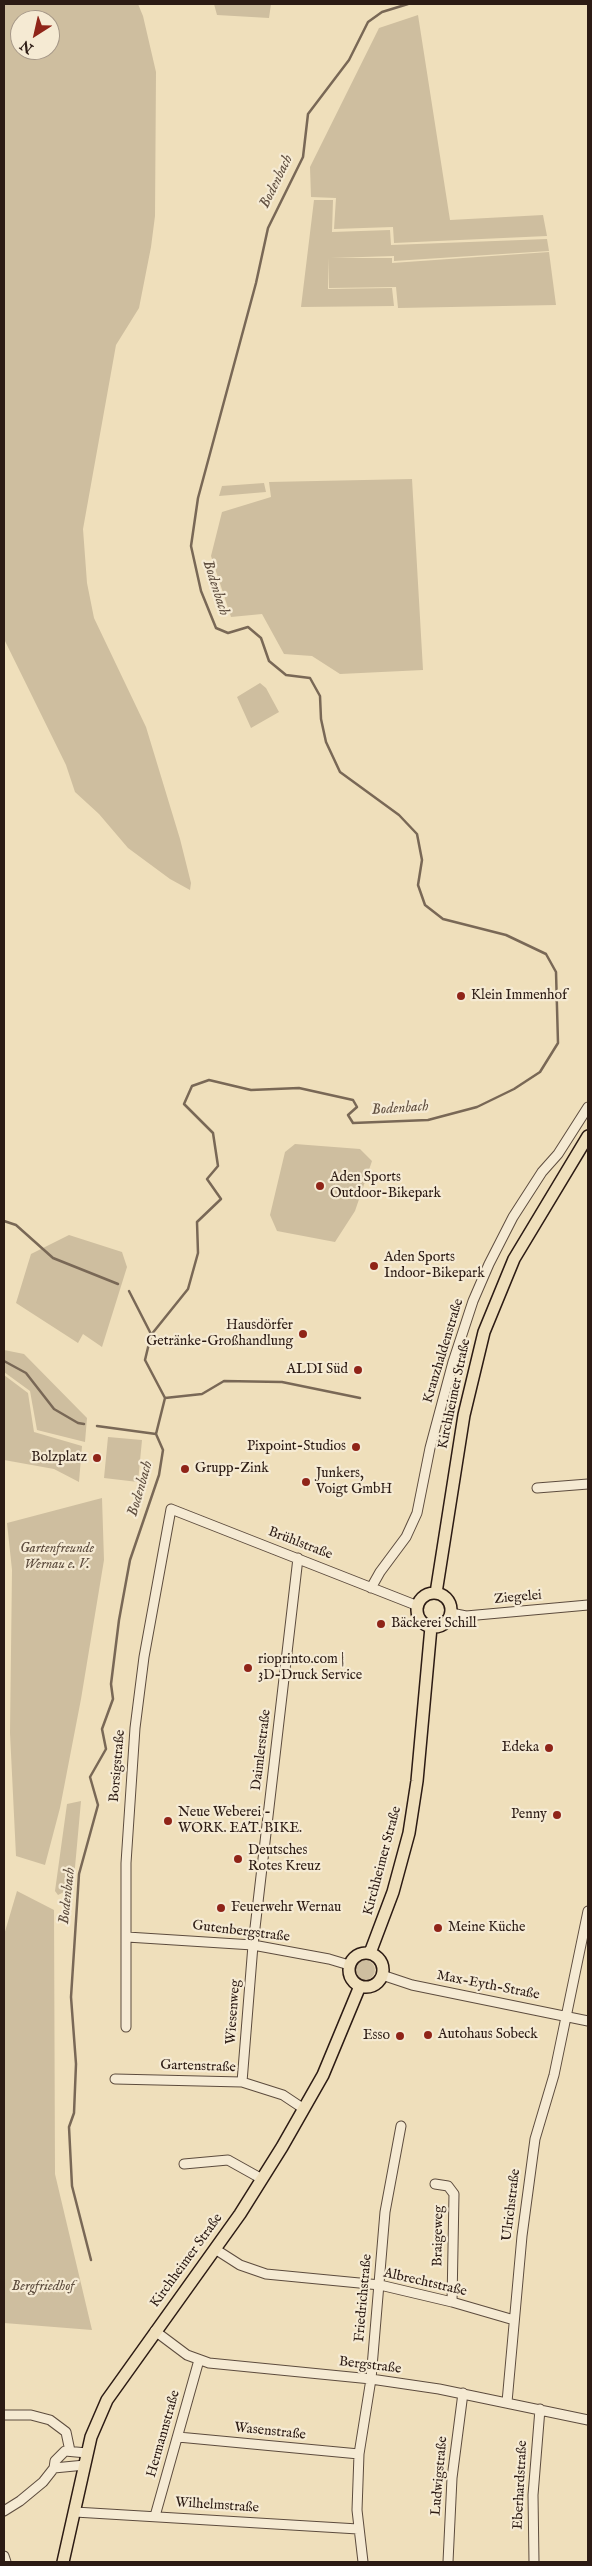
<!DOCTYPE html>
<meta charset="utf-8">
<style>
body{margin:0}
#map{position:relative;width:592px;height:2566px;overflow:hidden;background:#efdfbb;font-family:"IM FELL English",serif}
canvas{display:block}
.frame{position:absolute;inset:0;border:5px solid #2c1b14;pointer-events:none}
.north{position:absolute;left:10px;top:10px;width:50px;height:50px;box-sizing:border-box;background:#f5ead3;border:1px solid #a59787;border-radius:50%;rotate:215deg;font-size:14px;font-weight:700;line-height:20px;text-align:center;color:#2c1b14}
.north::after{content:'';display:block;margin:auto;width:18px;height:22px;background:#8f2418;clip-path:polygon(50% 0,100% 100%,50% 72%,0 100%)}
</style>
<div id="map">
<canvas width="592" height="2566"></canvas>
<div class="frame"></div>
<div class="north">N</div>
</div>
<script>
const c = document.querySelector('canvas').getContext('2d');
c.lineJoin = 'round';
function paint(path, color) { c.fillStyle = color; c.fill(path, 'evenodd'); }
const shape = rows => new Path2D(rows.map(r => 'M' + r).join(''));
function stroke(path, color, width, dash) { c.strokeStyle = color; c.lineWidth = width; c.lineCap = dash ? 'butt' : 'round'; c.setLineDash(dash || []); c.stroke(path); }
function drawText(font, color, halo, rows, align = 'center') {
  c.font = font + ' "IM FELL English",serif'; c.lineWidth = 4.5; c.setLineDash([]); c.textBaseline = 'middle'; c.strokeStyle = halo; c.fillStyle = color; for (const [text, x, y, turn = 0] of rows) {
    c.save(); c.translate(x, y); c.rotate((+turn || 0) * Math.PI / 180); c.textAlign = isNaN(turn) ? turn : align; if (halo) c.strokeText(text, 0, 0); c.fillText(text, 0, 0); c.restore();
  }
}
paint(shape([
 [4,4,138,4,143,16,156,72,155,216,151,247,139,308,116,345,83,529,87,583,94,618,146,727,180,839,191,883,190,890,170,879,128,848,99,814,75,792,66,765,4,639],
 [20,20,50,20,50,50,20,50],
 [214,4,271,4,269,18,217,15],
 [418,15,450,220,543,215,547,236,394,243,393,227,334,229,336,198,311,197,310,167,379,28],
 [314,200,333,200,332,232,390,230,391,245,547,239,549,251,394,261,394,256,331,258,392,258,392,263,549,252,556,305,398,308,396,287,329,288,328,258,328,289,392,288,394,306,301,307],
 [412,479,423,670,340,674,312,656,284,654,262,614,231,617,211,556,222,512,271,497,269,482],
 [264,483,266,492,219,496,222,486],
 [260,683,266,688,279,712,251,728,237,697],
 [295,1144,360,1149,372,1161,355,1211,335,1242,277,1231,270,1215,285,1152],
 [69,1235,122,1252,127,1267,102,1347,83,1334,78,1343,16,1303,31,1254],
 [4,1350,24,1354,87,1418,85,1442,37,1430,30,1391,4,1372],
 [4,1375,28,1393,34,1432,82,1446,79,1482,54,1469,4,1460],
 [108,1437,142,1440,138,1482,104,1478],
 [102,1498,104,1560,81,1699,60,1808,45,1865,16,1856,10,1733,12,1570,7,1523],
 [81,1801,74,1878,64,1892,58,1895,55,1891,67,1804],
 [17,1891,54,1910,55,2174,92,2330,4,2323,4,1935],
 '355 1970a10 10 0 1 1 20 0a10 10 0 1 1-20 0Z'
]), '#cebe9f');
stroke(shape([
 [4,1221,16,1225,53,1258,118,1284],
 [129,1291,151,1334],
 [4,1361,26,1373,54,1409,78,1423,84,1424],
 [165,1398,202,1394,224,1381,282,1382,360,1398],
 [97,1426,156,1434],
 [91,2260,72,2186,69,2127,74,2113,76,2064,71,1997,79,1874,98,1805,90,1777,106,1749,102,1729,113,1699,111,1684,119,1620,130,1560,159,1475,163,1450,156,1434,165,1398,145,1360,151,1335,188,1289,198,1253,197,1222,221,1199,207,1179,218,1166,213,1133,184,1104,192,1086,209,1080,251,1090,299,1088,353,1100,357,1107,348,1115,353,1123,428,1120,477,1107,514,1089,540,1072,558,1043,556,972,546,954,506,935,443,919,425,905,418,885,422,860,417,834,399,815,340,772,326,742,321,719,320,696,310,678,286,675,269,661,261,638,248,627,228,633,216,628,201,591,191,546,198,498,256,283,268,228,303,157,308,114,349,60,368,22,382,12,408,4]
]), '#796856', 2.5);
const minor = shape([
 [537,1488,588,1484],
 [371,1588,380,1572,406,1537,417,1513,430,1448,453,1362,473,1301,489,1264,513,1217,542,1172,558,1154,588,1107],
 [451,1613,466,1616,588,1605],
 [127,1937,253,1945,329,1959,349,1965],
 [382,1975,412,1985,588,2021],
 [126,2027,126,1863,135,1728,144,1657,171,1509,418,1606],
 [115,2079,242,2082,283,2095,304,2109],
 [242,2082,253,1945,298,1558],
 [184,2164,228,2160,262,2179],
 [435,2184,448,2186,454,2194,452,2302],
 [215,2249,240,2265,266,2274,380,2285,452,2302,514,2320],
 [155,2331,187,2355,209,2363,371,2379,439,2389,588,2420],
 [507,2402,522,2236,535,2139,554,2075,588,1911],
 [4,2415,31,2415,50,2420,66,2432,70,2451],
 [178,2437,359,2454],
 [54,2468,85,2465],
 [4,2511,20,2501,43,2482,54,2468,55,2461,65,2451,87,2453],
 [75,2512,358,2529],
 [155,2516,199,2360],
 [4,2556,6,2562],
 [363,2562,357,2510,359,2454,371,2379,385,2212,401,2126],
 [448,2562,452,2478,463,2393],
 [534,2562,533,2495,540,2409]
]);
const major = shape([
 [436,1593,464,1415,484,1332,514,1259,588,1136],
 '417 1610a17 17 0 1 1 34 0a17 17 0 1 1-34 0Z',
 '349 1970a17 17 0 1 1 34 0a17 17 0 1 1-34 0Z',
 [370,1953,393,1892,409,1833,417,1781,431,1627],
 [63,2562,91,2437,107,2400,240,2214,282,2147,323,2075,360,1986]
]);
stroke(minor, '#5d4c3e', 11);
stroke(major, '#2c1b14', 14);
stroke(minor, '#f5ead3', 9);
stroke(major, '#efdfbb', 11);
for (const [x, y, r, color] of [
 [461,996,5,"#8f2418"],
 [320,1186,5,"#8f2418"],
 [374,1266,5,"#8f2418"],
 [303,1334,5,"#8f2418"],
 [358,1370,5,"#8f2418"],
 [356,1447,5,"#8f2418"],
 [97,1458,5,"#8f2418"],
 [185,1469,5,"#8f2418"],
 [306,1482,5,"#8f2418"],
 [381,1624,5,"#8f2418"],
 [248,1668,5,"#8f2418"],
 [549,1748,5,"#8f2418"],
 [557,1815,5,"#8f2418"],
 [168,1821,5,"#8f2418"],
 [238,1859,5,"#8f2418"],
 [221,1908,5,"#8f2418"],
 [438,1928,5,"#8f2418"],
 [428,2035,5,"#8f2418"],
 [400,2036,5,"#8f2418"]
]) { const dot = new Path2D(); dot.arc(x, y, r, 0, 2 * Math.PI); c.fillStyle = color; c.fill(dot); stroke(dot, '#f5ead3', 2); }
drawText('14px', '#2c1b14', '#f5ead3', [
 ["Klein Immenhof",471,996],
 ["Aden Sports",330,1178],
 ["Outdoor-Bikepark",330,1194],
 ["Aden Sports",384,1258],
 ["Indoor-Bikepark",384,1274],
 ["Hausdörfer",293,1326,"right"],
 ["Getränke-Großhandlung",293,1342,"right"],
 ["ALDI Süd",348,1370,"right"],
 ["Pixpoint-Studios",346,1447,"right"],
 ["Bolzplatz",87,1458,"right"],
 ["Grupp-Zink",195,1469],
 ["Junkers,",316,1474],
 ["Voigt GmbH",316,1490],
 ["Bäckerei Schill",391,1624],
 ["rioprinto.com |",258,1660],
 ["3D-Druck Service",258,1676],
 ["Edeka",539,1748,"right"],
 ["Neue Weberei -",178,1813],
 ["WORK. EAT. BIKE.",178,1829],
 ["Penny",547,1815,"right"],
 ["Deutsches",248,1851],
 ["Rotes Kreuz",248,1867],
 ["Feuerwehr Wernau",231,1908],
 ["Meine Küche",448,1928],
 ["Autohaus Sobeck",438,2035],
 ["Esso",390,2036,"right"]
], 'left');
drawText('14px', '#2c1b14', '#f5ead3', [
 ["Kranzhaldenstraße",444,1351,-73],
 ["Kirchheimer Straße",455,1394,-78],
 ["Brühlstraße",300,1544,21],
 ["Ziegelei",518,1598,-5],
 ["Daimlerstraße",262,1750,-83],
 ["Borsigstraße",118,1766,-85],
 ["Kirchheimer Straße",383,1861,-75],
 ["Gutenbergstraße",241,1932,7],
 ["Max-Eyth-Straße",488,1986,11],
 ["Wiesenweg",234,2012,-86],
 ["Gartenstraße",198,2067,2],
 ["Ulrichstraße",512,2205,-83],
 ["Braigeweg",439,2236,-89],
 ["Kirchheimer Straße",187,2261,-54],
 ["Albrechtstraße",425,2283,13],
 ["Friedrichstraße",364,2298,-85],
 ["Bergstraße",370,2366,7],
 ["Wasenstraße",270,2432,6],
 ["Hermannstraße",164,2434,-74],
 ["Ludwigstraße",440,2476,-85],
 ["Eberhardstraße",521,2485,-87],
 ["Wilhelmstraße",217,2506,4]
]);
drawText('italic 14px', '#5d4c3e', '#f5ead3', [
 ["Gartenfreunde",57,1549],
 ["Wernau e. V.",57,1565],
 ["Bergfriedhof",43,2287]
]);
drawText('italic 15px', '#604f40', '#f5ead3', [
 ["Bodenbach",277,182,-64],
 ["Bodenbach",215,588,72],
 ["Bodenbach",400,1109,-4],
 ["Bodenbach",141,1489,-74],
 ["Bodenbach",68,1896,-84]
]);
</script>
